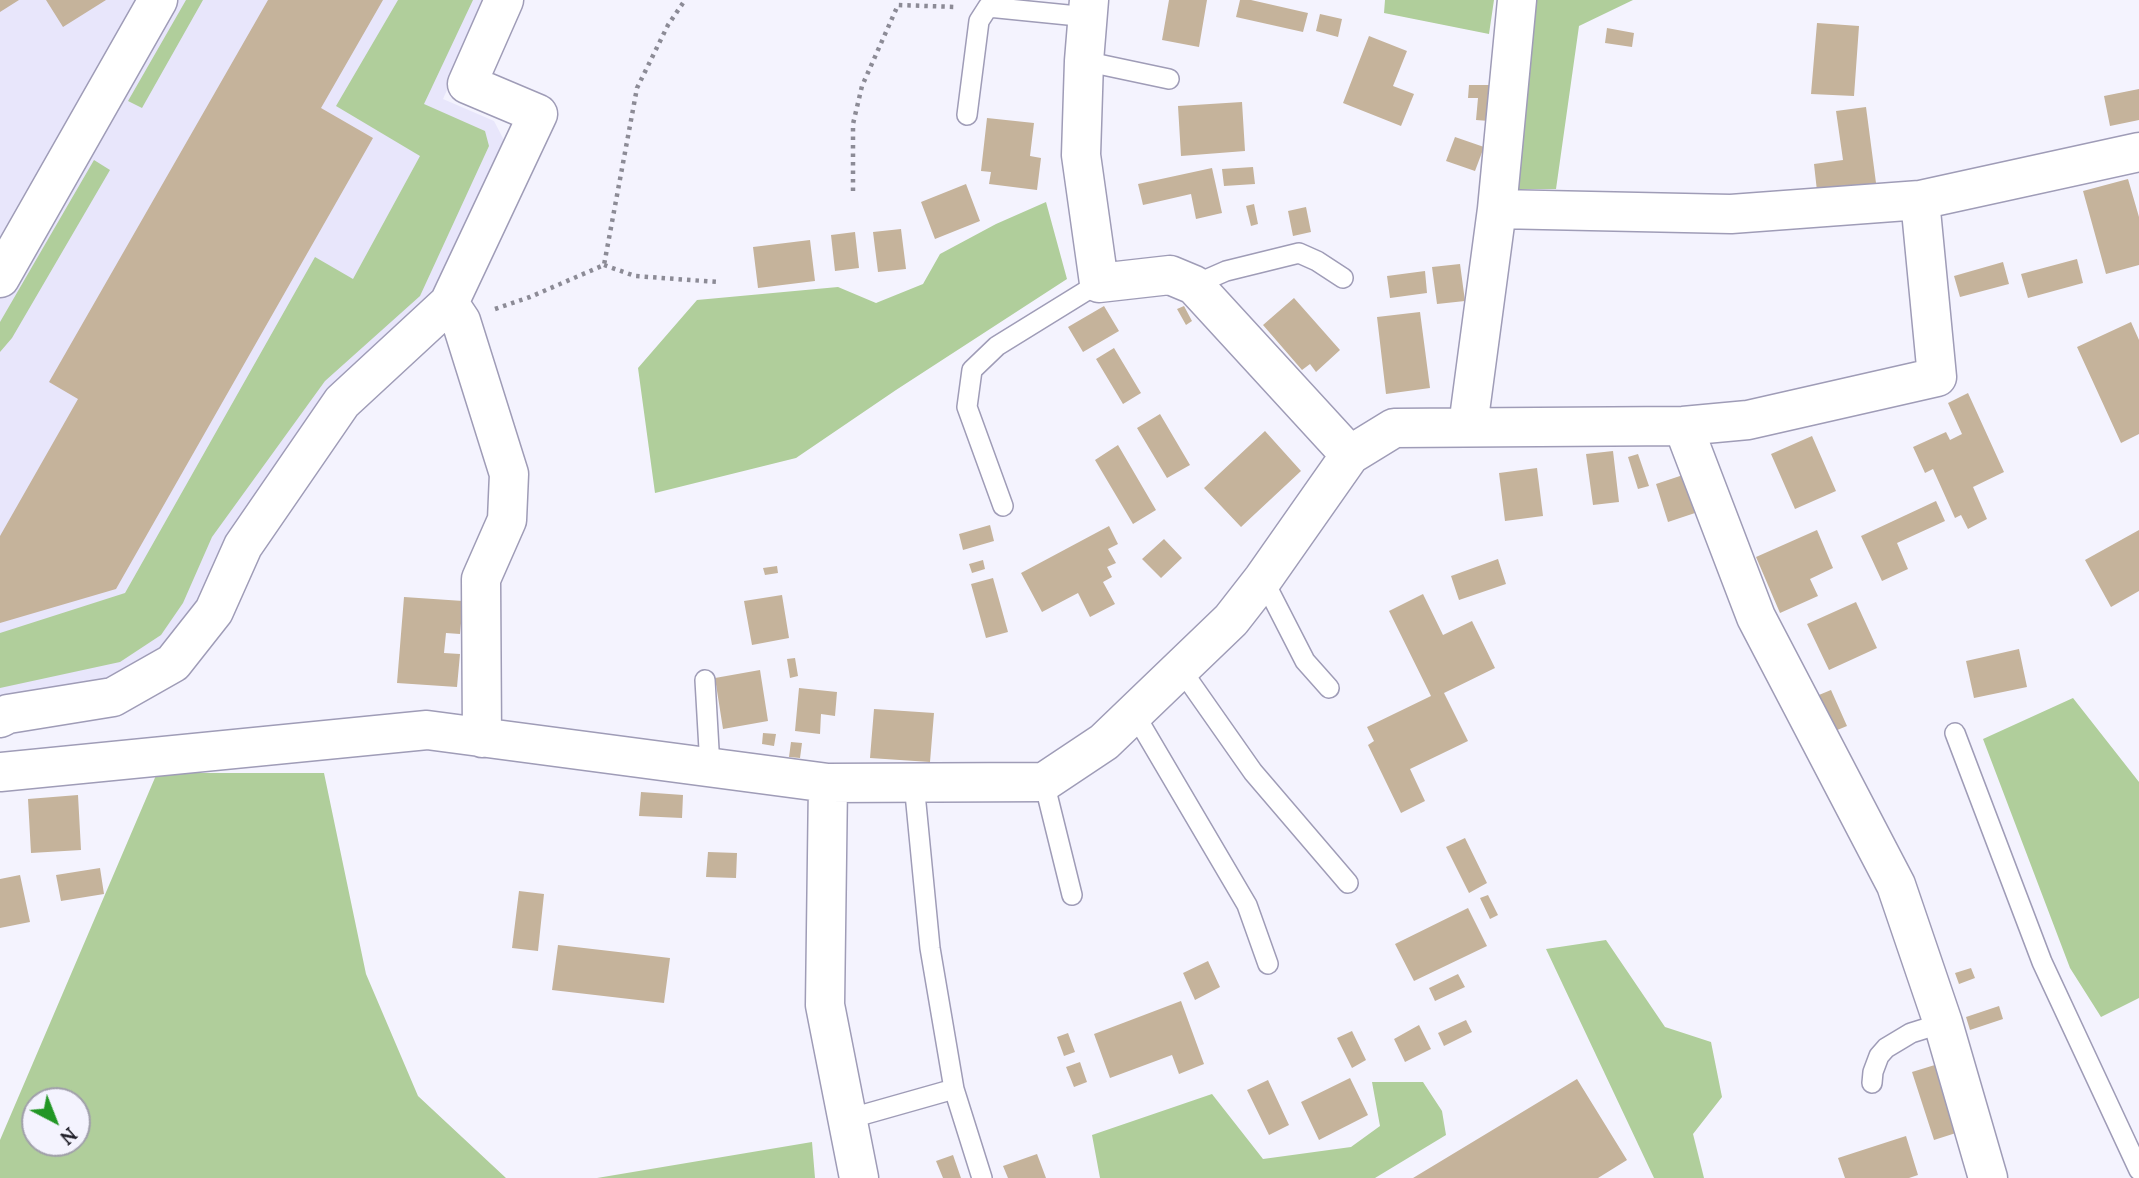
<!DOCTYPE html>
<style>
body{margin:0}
#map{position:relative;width:2139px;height:1178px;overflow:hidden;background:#f4f3fe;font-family:Lora,serif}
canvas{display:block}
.north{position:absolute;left:21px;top:1087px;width:70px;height:70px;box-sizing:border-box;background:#f4f3fe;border:2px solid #a09faa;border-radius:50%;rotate:138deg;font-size:19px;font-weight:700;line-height:28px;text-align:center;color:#22212b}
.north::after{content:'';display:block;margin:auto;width:24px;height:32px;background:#229625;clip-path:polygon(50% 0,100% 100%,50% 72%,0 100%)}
</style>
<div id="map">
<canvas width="2139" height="1178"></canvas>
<div class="north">N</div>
</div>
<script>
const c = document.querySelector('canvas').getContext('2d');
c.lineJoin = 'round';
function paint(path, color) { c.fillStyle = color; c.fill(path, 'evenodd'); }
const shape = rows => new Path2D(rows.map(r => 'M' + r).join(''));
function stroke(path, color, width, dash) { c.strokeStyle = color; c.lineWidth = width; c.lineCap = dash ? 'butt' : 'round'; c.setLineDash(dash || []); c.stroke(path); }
paint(shape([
 [0,0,487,0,443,99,494,121,506,144,430,307,179,635,114,684,0,704]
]), '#e8e6fb');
paint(shape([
 [186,0,203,0,142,108,128,101],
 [398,0,473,0,424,104,485,131,489,146,420,296,325,381,212,537,183,603,161,635,120,662,0,688,0,633,125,593,315,257,353,279,420,156,336,106],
 [1385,0,1494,0,1489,34,1384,13],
 [1536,0,1633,0,1579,26,1556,189,1515,189],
 [94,160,110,170,12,338,0,352,0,322],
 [1046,202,1067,279,896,390,796,458,655,493,638,368,697,300,838,287,876,303,923,284,940,254,996,224],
 [2073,698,2139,782,2139,998,2101,1017,2070,968,1983,739],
 [157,773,324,773,366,974,418,1096,506,1178,0,1178,0,1140],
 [35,1101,77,1101,77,1143,35,1143],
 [1606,940,1665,1027,1711,1042,1722,1097,1693,1134,1704,1178,1654,1178,1546,949],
 [1372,1082,1423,1082,1442,1111,1446,1135,1375,1178,1100,1178,1092,1135,1212,1094,1263,1159,1351,1147,1380,1126],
 [812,1142,815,1178,597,1178]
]), '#b0ce9b');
paint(shape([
 [0,0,19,0,0,12],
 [46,0,106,0,63,27],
 [268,0,383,0,321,108,373,138,116,589,0,623,0,536,78,399,49,382],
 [1169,0,1207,0,1199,47,1162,40],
 [1240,0,1251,0,1308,13,1303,32,1236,17],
 [1320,14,1342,19,1338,37,1316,31],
 [1817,23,1859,26,1854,96,1811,94],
 [1607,28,1634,33,1632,47,1605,43],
 [1369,36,1407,51,1393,86,1414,94,1401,126,1343,103],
 [1469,85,1491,85,1489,121,1476,120,1478,98,1468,98],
 [2139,89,2139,120,2110,126,2104,96],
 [1242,102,1245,151,1181,156,1178,106],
 [1866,107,1876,183,1817,191,1814,164,1843,160,1836,111],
 [987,118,1034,123,1030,156,1041,158,1037,190,989,184,991,172,981,171],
 [1455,137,1484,147,1475,171,1446,161],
 [1253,167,1255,184,1224,186,1222,169],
 [1212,168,1222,213,1196,219,1191,194,1143,205,1138,184],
 [2128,179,2139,217,2139,265,2106,274,2083,191],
 [966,184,980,221,935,239,921,202],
 [1254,204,1258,224,1251,226,1246,206],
 [1306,207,1311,232,1293,236,1288,211],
 [901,229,906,269,878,272,873,232],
 [855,232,859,268,835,271,831,235],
 [810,240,815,281,758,288,753,247],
 [2077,259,2083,283,2028,298,2021,274],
 [2003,262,2009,284,1960,297,1954,276],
 [1460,264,1465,301,1437,304,1432,267],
 [1425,271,1427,293,1390,298,1387,276],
 [1294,298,1340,350,1316,372,1310,364,1302,370,1263,325],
 [1104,306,1119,331,1083,352,1068,327],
 [1184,306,1192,321,1186,325,1177,309],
 [1420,312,1430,388,1386,394,1377,317],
 [2131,322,2139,340,2139,434,2121,443,2077,347],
 [1114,348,1141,393,1123,404,1096,359],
 [1968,393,2004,472,1973,487,1987,519,1968,529,1961,515,1955,518,1933,469,1925,473,1913,447,1946,432,1950,440,1962,434,1948,403],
 [1160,414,1190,465,1167,478,1137,428],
 [1265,431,1301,471,1241,527,1204,488],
 [1812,436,1836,491,1795,509,1771,454],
 [1118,445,1156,510,1133,524,1095,460],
 [1613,451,1619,502,1593,505,1586,454],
 [1638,454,1649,486,1638,489,1628,457],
 [1537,468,1543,516,1505,521,1499,473],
 [1683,475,1695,513,1668,522,1656,484],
 [1936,501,1945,521,1897,543,1908,569,1882,581,1861,536],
 [990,525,994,541,963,550,959,534],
 [1109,526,1118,544,1108,549,1116,563,1107,567,1112,577,1103,582,1115,604,1090,617,1078,593,1042,612,1021,573],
 [1817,530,1833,568,1810,579,1818,596,1780,613,1756,557],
 [2139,530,2139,591,2111,607,2085,560],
 [1164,539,1182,558,1161,578,1142,559],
 [1498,559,1506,584,1459,600,1451,576],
 [983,560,985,569,972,573,969,564],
 [777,566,778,573,765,575,763,568],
 [993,578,1008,632,986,638,971,584],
 [1423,594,1443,635,1472,621,1495,668,1444,693,1468,741,1410,769,1425,801,1401,813,1368,745,1374,741,1367,727,1431,696,1389,611],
 [782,595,789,638,752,645,744,601],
 [404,597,463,601,460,634,446,633,444,653,460,654,457,687,397,683],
 [1856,602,1877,648,1829,670,1807,624],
 [2019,649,2027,687,1974,698,1966,661],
 [795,658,798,676,790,678,787,659],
 [760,670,768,721,723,729,715,678],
 [799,688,837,692,835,716,821,714,820,734,795,731],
 [1831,690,1847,726,1830,733,1814,697],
 [874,709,934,713,930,762,870,758],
 [763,733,776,734,774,746,762,744],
 [791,742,802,743,800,758,789,757],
 [641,792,683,795,682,818,639,816],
 [78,795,81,850,31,853,28,799],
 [1465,838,1487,883,1469,893,1446,847],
 [708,852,737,853,736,878,706,877],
 [100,868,104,894,61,901,56,875],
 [20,875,30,922,0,928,0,879],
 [519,891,544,894,538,951,512,948],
 [1488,895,1498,915,1490,919,1480,898],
 [1468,908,1487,946,1414,981,1395,944],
 [558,945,670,958,664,1003,552,990],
 [1208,961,1220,987,1195,1000,1183,973],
 [1971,968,1975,978,1959,984,1955,973],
 [1458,974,1465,987,1435,1001,1429,988],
 [1181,1001,1204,1064,1179,1074,1172,1055,1110,1078,1094,1034],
 [1999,1006,2003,1019,1970,1030,1966,1017],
 [1466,1020,1472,1032,1444,1046,1438,1033],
 [1419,1025,1431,1049,1405,1062,1394,1039],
 [1352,1031,1366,1060,1352,1068,1337,1038],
 [1068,1033,1075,1052,1064,1056,1057,1037],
 [1080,1062,1087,1082,1074,1087,1066,1067],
 [1938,1064,1959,1132,1934,1140,1912,1072],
 [1350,1078,1368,1115,1319,1140,1301,1102],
 [1577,1079,1627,1160,1598,1178,1413,1178],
 [1268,1080,1289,1125,1269,1135,1247,1090],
 [1906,1136,1918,1175,1909,1178,1845,1178,1838,1158],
 [1037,1154,1046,1178,1008,1178,1003,1166],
 [953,1155,961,1178,943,1178,936,1161]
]), '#c5b39b');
const service = shape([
 [1084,61,1169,79],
 [967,115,979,21,988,7,1088,17],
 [1194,285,1226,271,1299,253,1317,261,1343,278],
 [1003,506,967,407,972,370,997,346,1099,283],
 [1263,579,1305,661,1329,688],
 [1180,668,1253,772,1348,883],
 [705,680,710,767],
 [1134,713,1247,905,1268,964],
 [1955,733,2042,962,2139,1170],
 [1044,782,1072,895],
 [914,783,930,948,954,1089,982,1178],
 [1872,1083,1873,1072,1879,1056,1886,1048,1911,1033,1943,1023],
 [848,1119,954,1089]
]);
const minor = shape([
 [1089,0,1084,61,1081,155,1099,283,1170,275,1194,285,1350,455],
 [1497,209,1731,214,1920,200],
 [449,303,461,321,509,474,507,520,481,579,482,738],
 [1468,426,1497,209,1517,0],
 [1683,426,1756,617,1896,885,1943,1023,1988,1178],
 [0,718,8,714,113,697,173,663,214,611,243,546,342,402,449,303,538,114,467,84,504,0],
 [0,772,427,730,828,783,1044,782,1104,742,1231,620,1263,579,1350,455,1394,428,1683,426,1748,420,1937,377,1920,200,2139,152],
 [828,783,825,1005,859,1178]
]);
const tertiary = shape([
 [0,278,158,0]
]);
stroke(service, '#9f9cb7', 22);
stroke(minor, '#9f9cb7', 41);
stroke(tertiary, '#9f9cb7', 41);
stroke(shape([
 [853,191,853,124,862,86,898,5,956,7],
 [604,265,635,276,718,282],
 [495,309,530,297,604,265,637,88,668,25,685,0]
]), '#8c8b96', 4.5, [3.5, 5]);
stroke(service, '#fff', 19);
stroke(minor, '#fff', 38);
stroke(tertiary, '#fff', 38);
</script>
